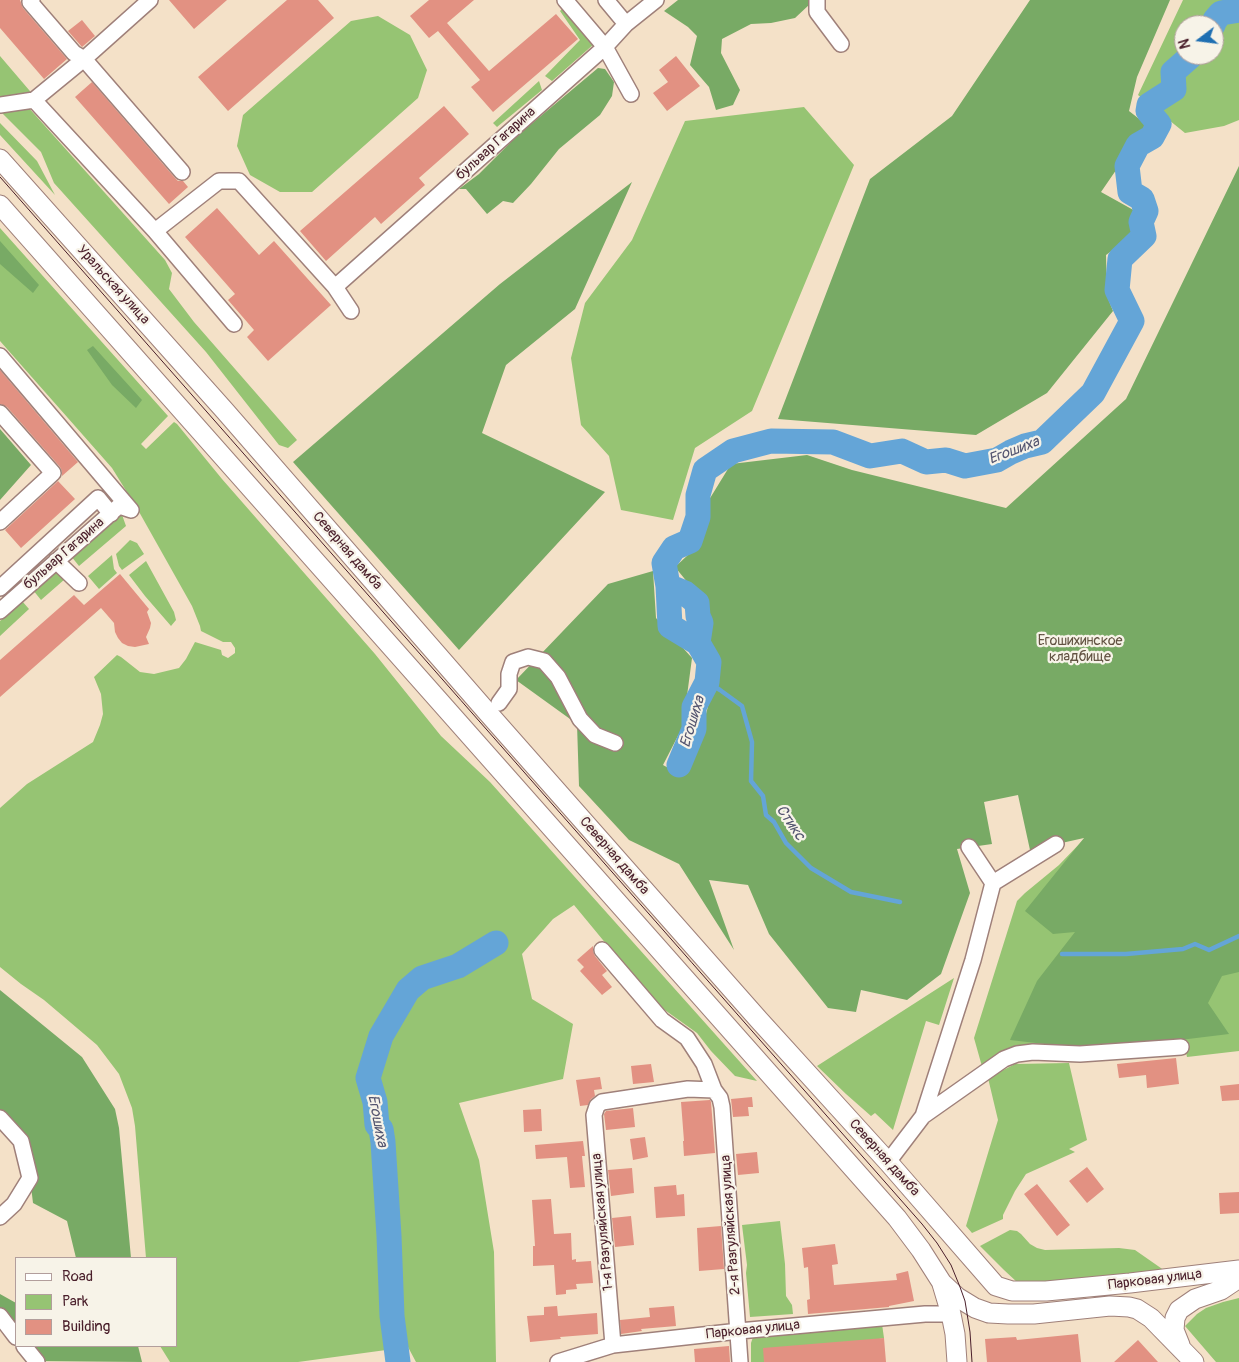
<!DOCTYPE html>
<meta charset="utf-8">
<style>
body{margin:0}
#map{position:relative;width:1239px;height:1362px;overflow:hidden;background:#f4e1c8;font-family:Pangolin,sans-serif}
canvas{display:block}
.legend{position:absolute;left:15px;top:1257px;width:162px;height:90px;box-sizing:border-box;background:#f7f3e8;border:1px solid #b29e9c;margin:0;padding:6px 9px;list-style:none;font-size:15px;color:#4a1f2b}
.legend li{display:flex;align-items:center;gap:10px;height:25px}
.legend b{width:25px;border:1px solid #b29e9c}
.north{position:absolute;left:1174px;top:15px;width:50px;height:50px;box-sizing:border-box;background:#f7f3e8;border:1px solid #b29e9c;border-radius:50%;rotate:255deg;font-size:14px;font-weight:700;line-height:20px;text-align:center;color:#4a1f2b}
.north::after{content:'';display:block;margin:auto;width:18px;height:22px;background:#1f6fb2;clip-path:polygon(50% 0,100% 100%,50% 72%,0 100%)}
</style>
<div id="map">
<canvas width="1239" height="1362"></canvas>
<ul class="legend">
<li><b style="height:6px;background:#fff"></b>Road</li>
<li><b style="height:14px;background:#96c473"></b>Park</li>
<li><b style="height:14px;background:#e29182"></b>Building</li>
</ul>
<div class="north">N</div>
</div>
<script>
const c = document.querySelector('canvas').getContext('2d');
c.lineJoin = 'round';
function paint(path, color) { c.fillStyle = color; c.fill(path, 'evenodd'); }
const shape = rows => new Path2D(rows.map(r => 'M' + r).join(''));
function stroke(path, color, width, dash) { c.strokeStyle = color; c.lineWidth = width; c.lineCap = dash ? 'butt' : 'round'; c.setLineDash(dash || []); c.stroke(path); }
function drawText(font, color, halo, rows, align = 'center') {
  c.font = font + ' Pangolin,sans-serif'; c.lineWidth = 4.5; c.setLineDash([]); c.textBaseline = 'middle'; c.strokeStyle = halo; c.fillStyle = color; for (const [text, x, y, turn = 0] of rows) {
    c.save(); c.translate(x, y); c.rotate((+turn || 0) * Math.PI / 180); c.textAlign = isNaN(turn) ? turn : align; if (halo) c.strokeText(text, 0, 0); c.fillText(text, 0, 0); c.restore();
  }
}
paint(shape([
 [1183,0,1239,0,1239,120,1224,126,1185,133,1138,95],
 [1184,25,1214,25,1214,55,1184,55],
 [564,7,594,44,552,81,545,76,580,40,560,11],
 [378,16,410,35,427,70,418,98,312,192,280,192,250,175,237,146,243,115,351,21],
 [0,56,35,97,0,101],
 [539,81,542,90,497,127,493,123],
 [28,107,165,260,172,273,169,289,194,322,297,440,288,448,279,445,206,352,54,183,41,152,0,111],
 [804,107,854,165,752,411,695,448,673,520,621,510,609,456,581,425,571,358,585,303,632,240,685,121],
 [0,123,37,161,55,195,0,135],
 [0,228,168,416,141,444,146,449,174,422,177,424,222,479,375,654,441,736,490,782,757,1081,735,1076,711,1051,697,1033,655,1003,574,905,553,919,522,954,532,999,573,1024,563,1079,459,1103,479,1160,494,1252,496,1362,416,1362,408,1347,298,1362,170,1362,160,1346,176,1346,176,1258,146,1258,135,1126,132,1108,119,1074,97,1045,44,1000,21,984,0,967,0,808,27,784,93,742,100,725,103,714,101,694,94,677,117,655,121,657,140,672,154,674,179,668,186,659,195,642,221,650,222,655,228,658,235,653,235,648,231,642,223,642,201,631,200,626,192,606,138,510,112,468,0,341],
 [121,512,126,526,79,566,71,556],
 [130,540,137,543,144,554,122,570,119,566,116,554],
 [112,555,114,569,117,573,99,589,88,576],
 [146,561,174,612,176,620,171,626,145,596,129,575],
 [56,569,65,579,41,600,33,590],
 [22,601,29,609,0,636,0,621],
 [1085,838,1239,838,1239,1051,1187,1057,1184,1043,1025,1049,983,1070,974,1038,1017,901,1025,893,1059,865],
 [954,978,939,1025,926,1021,893,1130,875,1113,871,1116,846,1094,817,1066],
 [1069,1063,1087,1140,1069,1149,1075,1152,1026,1174,1015,1191,1003,1215,1003,1219,972,1233,966,1226,998,1120,988,1078,1015,1064],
 [780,1221,785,1264,786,1296,792,1305,793,1314,750,1317,746,1273,747,1265,742,1225],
 [1010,1230,1017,1231,1021,1234,1030,1244,1037,1248,1045,1250,1119,1248,1135,1250,1168,1273,1049,1284,1018,1283,1004,1270,980,1246],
 [1239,1298,1239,1362,1216,1362,1185,1326,1197,1314,1206,1308,1223,1302],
 [882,1324,884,1338,764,1362,751,1362,751,1343,753,1337]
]), '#96c473');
paint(shape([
 [678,0,810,0,810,4,795,18,771,23,751,24,722,39,721,53,740,90,733,105,716,110,709,87,690,65,697,36,688,27,664,11],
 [1030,0,1170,0,1137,77,1129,111,1147,125,1101,192,1137,212,1135,234,1106,255,1107,296,1113,311,1047,393,976,435,778,419,870,179,952,116],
 [598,68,605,69,614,82,612,96,600,115,559,149,531,184,513,203,503,201,487,214,466,189,459,189,479,174,517,136],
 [1239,166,1239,972,1222,976,1208,1003,1229,1034,1098,1050,1010,1040,1037,981,1075,932,1053,934,1025,911,1084,838,1030,850,1018,795,984,802,992,844,957,849,970,893,941,974,907,1000,861,990,856,1012,828,1008,769,934,748,885,709,880,734,950,679,864,629,840,579,786,577,724,516,680,608,584,653,571,656,618,692,658,683,726,663,765,681,775,699,741,714,683,714,659,705,633,706,615,697,594,675,567,702,542,704,508,731,464,807,455,852,470,1006,508,1126,399],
 [632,182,575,309,506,365,482,433,605,492,459,650,293,462,500,284],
 [0,241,39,285,33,293,0,264],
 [93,346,142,400,136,408,112,385,87,350],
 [0,429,31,465,0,500],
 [0,990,82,1057,115,1109,119,1128,131,1258,76,1258,67,1221,33,1203,30,1178,21,1141,0,1115],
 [0,1294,16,1303,16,1337,0,1316],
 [24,1346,138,1346,142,1362,36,1361]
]), '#78aa65');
stroke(shape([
 [707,682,720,690,742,706,752,742,751,781,763,796,766,815,774,822,786,843,811,868,851,892,900,902],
 [1062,954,1126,954,1183,949,1195,944,1209,950,1239,936]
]), '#64a5d7', 4.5);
stroke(shape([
 [1213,25,1215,20,1221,13,1239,10],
 [668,586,685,593,697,603,698,616,701,623,698,643],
 [679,765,694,729,694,707,707,682,709,662,698,643,670,626,668,586,664,563,674,548,690,541,698,517,698,495,705,470,733,451,771,441,833,442,870,456,902,451,926,462,946,460,965,466,997,460,1011,452,1025,446,1042,442,1093,393,1132,321,1117,290,1120,259,1144,236,1141,222,1146,211,1142,199,1130,192,1127,166,1138,145,1152,137,1159,124,1148,111,1149,105,1174,89,1173,72,1190,57,1190,55],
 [398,1362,392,1316,389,1236,383,1142,381,1129,377,1125,375,1102,368,1078,381,1036,408,990,422,978,458,966,496,943]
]), '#64a5d7', 25);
paint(shape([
 [0,0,20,0,23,8,67,59,44,79,0,28],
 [169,0,227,0,194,29],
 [287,0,318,0,334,18,228,111,198,77],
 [429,0,474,0,447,23,489,71,556,14,578,39,493,112,471,87,480,80,438,31,429,38,410,16],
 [82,20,95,36,82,47,68,31],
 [676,56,700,86,667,111,653,93,668,82,659,70],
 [92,82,175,178,178,181,183,181,188,187,169,204,75,97],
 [444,106,469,134,419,178,425,185,381,224,375,217,326,261,300,231],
 [217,208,259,255,274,241,331,305,268,361,247,337,254,330,228,300,235,294,185,237],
 [0,370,78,462,62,476,62,471,60,467,7,407,0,404],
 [58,481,75,499,21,548,5,530],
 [120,574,149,609,147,612,151,623,150,628,146,637,149,644,135,647,128,646,122,643,118,638,115,632,114,623,101,608,0,697,0,660,74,595,84,605],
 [593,946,593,951,595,956,607,971,602,975,612,987,602,995,580,971,584,967,577,960],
 [1176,1058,1179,1084,1147,1088,1146,1075,1119,1078,1117,1064],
 [651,1064,654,1082,633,1084,631,1066],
 [600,1077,602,1089,594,1090,595,1096,591,1099,588,1105,580,1106,576,1080],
 [1239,1084,1239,1100,1222,1101,1220,1086],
 [752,1097,753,1107,748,1107,749,1116,733,1117,731,1099],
 [710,1100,711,1102,715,1153,684,1156,683,1141,684,1141,681,1102],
 [633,1108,635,1127,606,1130,604,1114,606,1111],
 [541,1109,542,1131,524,1132,523,1110],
 [645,1137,648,1157,633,1160,630,1139],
 [583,1141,585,1156,582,1156,585,1187,570,1188,567,1157,536,1159,535,1145],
 [757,1152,759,1173,738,1175,736,1154],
 [1087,1167,1104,1189,1087,1203,1069,1181],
 [632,1168,634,1193,611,1196,608,1170],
 [1037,1184,1070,1225,1057,1236,1024,1194],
 [676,1185,677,1195,684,1194,685,1216,656,1218,654,1187],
 [1239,1192,1239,1213,1220,1214,1219,1193],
 [551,1199,554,1234,571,1233,572,1260,576,1259,576,1262,591,1261,593,1283,576,1284,577,1289,566,1290,566,1294,556,1295,554,1265,533,1266,533,1246,535,1246,532,1200],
 [631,1216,634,1245,615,1247,612,1218],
 [721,1226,724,1269,699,1271,697,1228],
 [835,1244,838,1264,832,1265,834,1285,897,1280,896,1274,908,1271,914,1301,889,1306,889,1307,808,1314,807,1300,810,1299,808,1267,804,1268,802,1248],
 [557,1306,558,1316,597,1313,598,1334,560,1337,561,1339,530,1342,527,1316,544,1315,544,1307],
 [674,1306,676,1326,641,1329,642,1331,621,1334,620,1320,650,1317,649,1308],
 [1078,1334,1081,1362,987,1362,985,1339,1016,1337,1017,1340],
 [884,1338,886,1362,764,1362,763,1348],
 [1138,1340,1158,1362,1114,1362],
 [729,1346,730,1362,695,1362,694,1349]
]), '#e29182');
const minor = shape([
 [32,0,30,2,74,53,84,59,182,172],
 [565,0,605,47,631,94],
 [606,0,626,24],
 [817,0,817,12,841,44],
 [34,100,155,231,219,181,239,181,335,287,351,311],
 [0,105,34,100,84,59,150,0],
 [155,231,234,324],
 [335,287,605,47,626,24,656,0],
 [0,356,131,510],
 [0,413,53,473,0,522],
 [56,561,79,583],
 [0,588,98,498,111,514],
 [0,611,119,506,131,510],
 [499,703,509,689,509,674,513,662,528,657,544,661,558,677,580,719,595,735,615,743],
 [969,847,993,883,1056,844],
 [602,950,662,1020,687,1038,704,1064,714,1090,720,1098,722,1107,740,1362],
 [923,1116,973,960,993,883],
 [0,1118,21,1141,30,1178,14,1204,0,1217],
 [888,1162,923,1116,1004,1059,1017,1054,1033,1052,1080,1054,1181,1047],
 [0,1316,16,1337],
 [613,1345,594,1115,597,1106,602,1102,688,1089,714,1090],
 [24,1346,37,1362],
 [558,1362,613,1345,739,1331,925,1314,951,1314]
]);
const major = shape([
 [0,159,225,411,488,713,759,1020,888,1162,996,1286,1012,1291,1046,1291,1130,1283,1239,1270],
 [0,205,897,1218,921,1250,942,1283,957,1297,975,1308,989,1313,1008,1314,1034,1314,1110,1306,1129,1307,1137,1309,1151,1318,1194,1362],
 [942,1284,951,1314,955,1334,957,1362],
 [1180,1345,1174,1330,1175,1318,1179,1310,1195,1299,1221,1290,1239,1278]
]);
stroke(minor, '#9f807a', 18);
stroke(major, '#9f807a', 21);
stroke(minor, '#fff', 15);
stroke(major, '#fff', 19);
stroke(shape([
 [0,177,922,1224,937,1243,951,1265,960,1287,965,1301,970,1332,972,1362]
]), '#4a1f2b', 1);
drawText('14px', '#4a1f2b', '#f7f3e8', [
 ["бульвар Гагарина",496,144,-42],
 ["Уральская улица",113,285,48],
 ["Северная дамба",347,551,49],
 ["бульвар Гагарина",64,554,-41],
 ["Северная дамба",614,856,49],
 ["Северная дамба",884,1158,48],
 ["1-я Разгуляйская улица",603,1222,-95],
 ["2-я Разгуляйская улица",731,1225,-94],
 ["Парковая улица",1155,1280,-7],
 ["Парковая улица",753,1330,-6]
]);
drawText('14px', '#615141', '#f7f3e8', [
 ["Егошихинское",1080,641],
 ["кладбище",1080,657]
]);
drawText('italic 15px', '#545570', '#f7f3e8', [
 ["Егошиха",1014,451,-21],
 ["Егошиха",693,722,-73],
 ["Стикс",790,823,56],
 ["Егошиха",377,1121,79]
]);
</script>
